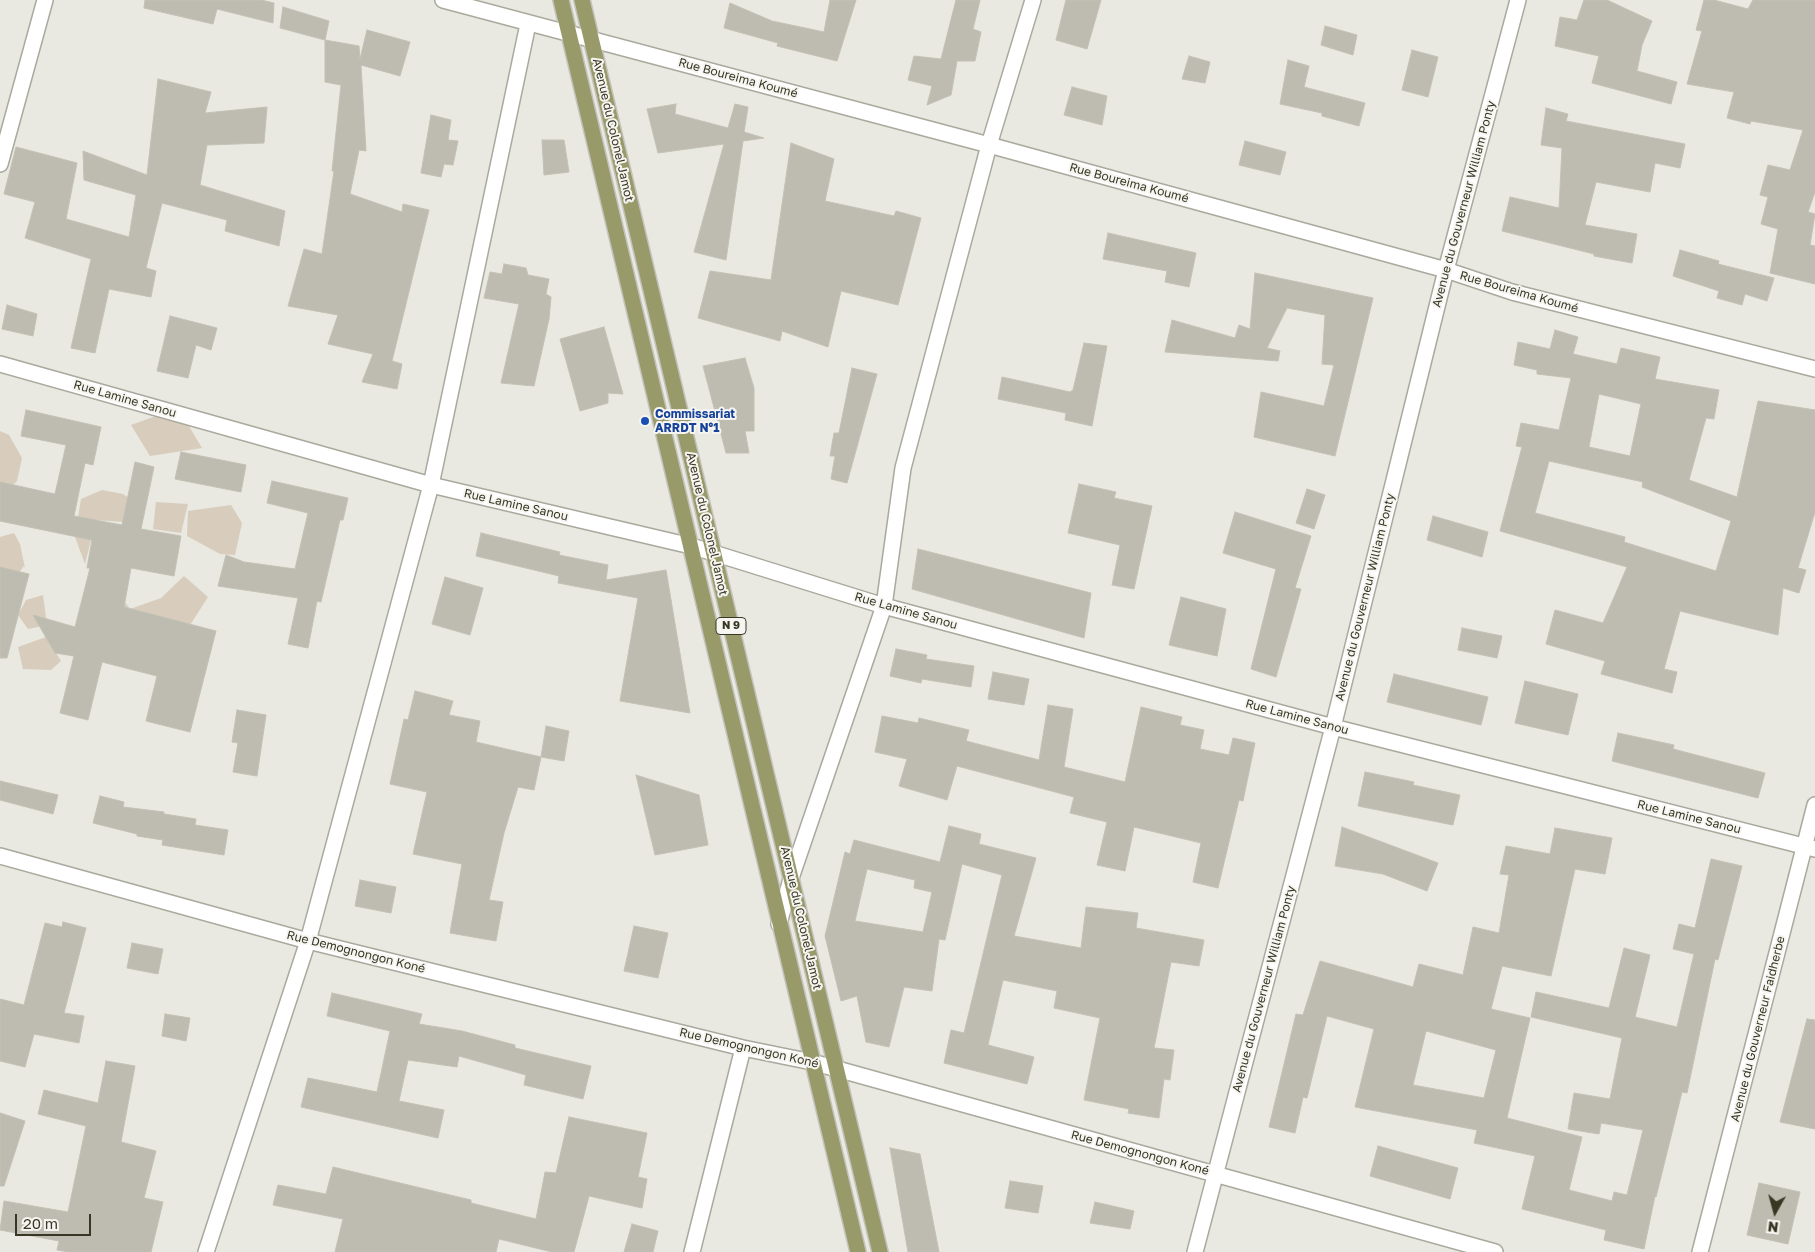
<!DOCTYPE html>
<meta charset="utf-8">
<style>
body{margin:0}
#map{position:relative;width:1815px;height:1252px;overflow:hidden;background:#e9e8e1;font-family:"Golos Text",sans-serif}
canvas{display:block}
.north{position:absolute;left:1750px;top:1187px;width:50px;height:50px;-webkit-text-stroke:4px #f6f5f1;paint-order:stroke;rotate:187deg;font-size:14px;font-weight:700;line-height:20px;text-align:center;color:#373823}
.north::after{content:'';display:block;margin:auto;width:18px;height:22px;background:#373823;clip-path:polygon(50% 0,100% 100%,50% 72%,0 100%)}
.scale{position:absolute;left:15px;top:1214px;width:76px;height:22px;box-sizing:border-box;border:2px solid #373823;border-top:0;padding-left:6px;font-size:15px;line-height:18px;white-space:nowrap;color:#373823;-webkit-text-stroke:4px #f6f5f1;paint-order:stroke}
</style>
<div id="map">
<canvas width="1815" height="1252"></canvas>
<div class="north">N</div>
<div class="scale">20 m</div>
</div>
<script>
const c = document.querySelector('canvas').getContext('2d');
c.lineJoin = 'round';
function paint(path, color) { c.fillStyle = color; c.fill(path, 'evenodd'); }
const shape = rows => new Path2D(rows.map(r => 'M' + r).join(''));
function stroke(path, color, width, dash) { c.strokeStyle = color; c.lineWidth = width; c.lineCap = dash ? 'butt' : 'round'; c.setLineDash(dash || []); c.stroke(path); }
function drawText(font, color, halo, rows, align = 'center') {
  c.font = font + ' "Golos Text",sans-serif'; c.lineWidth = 4; c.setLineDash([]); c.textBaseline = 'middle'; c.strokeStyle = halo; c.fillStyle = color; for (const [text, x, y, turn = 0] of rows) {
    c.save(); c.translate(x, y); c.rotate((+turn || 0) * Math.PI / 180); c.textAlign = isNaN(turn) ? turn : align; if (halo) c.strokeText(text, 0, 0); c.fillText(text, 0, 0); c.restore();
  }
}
paint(shape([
 [178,408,202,448,150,456,131,425],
 [0,431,9,435,22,458,17,481,3,495,0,495],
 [102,490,123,494,138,504,137,523,96,520,85,564,75,537,81,499],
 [156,502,188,504,181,533,153,529],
 [231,505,242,523,235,555,220,554,187,536,188,511],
 [14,533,20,544,25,568,24,566,12,581,0,577,0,537],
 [184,576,208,597,190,625,102,610,109,581,130,609,161,598],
 [43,595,47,625,28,629,18,615,26,600],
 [46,637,61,661,51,670,23,669,18,647]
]), '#d8ccbc');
const building = shape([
 [145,0,261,0,274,3,273,23,217,9,213,24,144,8,145,0],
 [830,0,856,0,837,61,777,46,778,43,724,28,730,3,772,21,824,32,830,0],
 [956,0,980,0,973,29,981,32,975,61,957,61,951,95,927,105,932,86,908,80,914,56,941,59,956,0],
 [1066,0,1101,0,1087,49,1056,40,1066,0],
 [1584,0,1607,0,1652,21,1642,45,1637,71,1677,82,1671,104,1592,83,1599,56,1555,46,1560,17,1577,20,1584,0],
 [1704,0,1714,0,1748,9,1753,0,1815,0,1815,192,1808,212,1815,214,1810,245,1815,246,1815,284,1770,273,1778,229,1761,224,1768,197,1760,195,1768,165,1790,170,1803,130,1751,121,1750,124,1727,118,1734,92,1687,84,1702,31,1696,30,1704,0],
 [283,7,329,21,325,40,280,28,283,7],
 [1325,26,1357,35,1353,55,1321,45,1325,26],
 [367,30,410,42,400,76,361,65,366,151,359,150,350,194,402,212,403,204,429,210,392,361,402,364,397,389,362,382,373,354,328,344,338,315,288,306,304,249,322,254,334,171,332,171,341,85,325,82,325,40,359,46,360,59,367,30],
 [1412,50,1438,57,1428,97,1402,90,1412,50],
 [1189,56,1210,62,1205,83,1182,79,1189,56],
 [1288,60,1309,66,1304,87,1365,103,1359,126,1322,116,1322,113,1280,104,1288,60],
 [158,79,211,92,205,113,267,107,264,143,207,145,200,185,285,211,279,246,225,231,227,220,162,203,146,268,156,271,151,297,109,289,95,353,71,348,91,259,25,238,35,202,4,194,16,147,77,163,66,219,129,237,136,195,84,180,83,151,147,175,158,79],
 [1072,87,1107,96,1102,125,1064,115,1072,87],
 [676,104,675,114,728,128,735,104,748,107,744,132,764,138,743,141,726,260,694,252,724,144,658,153,647,109,676,104],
 [1546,108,1568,114,1566,121,1685,144,1680,168,1655,163,1650,192,1596,182,1585,225,1637,234,1632,263,1594,256,1594,254,1502,231,1510,197,1559,208,1562,148,1541,145,1546,108],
 [431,115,451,120,448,140,458,141,453,165,444,164,441,177,421,173,431,115],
 [542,140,564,140,569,172,544,175,542,140],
 [1245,141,1286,152,1280,175,1239,165,1245,141],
 [791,143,834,159,825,201,894,216,896,211,921,218,898,305,841,291,828,347,782,331,780,341,698,318,710,271,771,280,791,143],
 [1108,233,1196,253,1189,287,1165,282,1167,271,1103,259,1108,233],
 [1680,250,1719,261,1718,264,1774,278,1767,301,1745,294,1742,305,1717,298,1719,291,1673,276,1680,250],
 [504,264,526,268,528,275,549,279,546,294,551,297,549,319,534,386,501,383,519,304,484,298,490,272,502,274,504,264],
 [1255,273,1373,298,1335,456,1254,437,1261,392,1324,406,1334,365,1322,364,1325,315,1287,308,1267,348,1280,351,1278,361,1165,352,1172,320,1235,338,1239,325,1250,329,1255,273],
 [7,305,37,314,33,336,2,329,7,305],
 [170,316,217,328,211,350,196,345,188,378,157,371,170,316],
 [604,327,623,394,608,393,608,403,580,411,560,339,604,327],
 [1555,330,1578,337,1573,354,1617,364,1621,348,1660,357,1655,379,1719,390,1714,419,1706,418,1689,480,1737,497,1758,401,1815,410,1815,512,1798,568,1806,570,1799,593,1783,588,1778,635,1680,611,1664,669,1677,672,1672,693,1601,674,1605,661,1546,644,1555,610,1603,623,1627,567,1500,531,1522,447,1516,446,1521,423,1559,430,1571,378,1537,374,1537,370,1514,365,1518,342,1550,349,1555,330],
 [1599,394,1641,404,1630,456,1589,447,1599,394],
 [1549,461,1643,482,1642,487,1731,521,1716,571,1624,542,1625,537,1535,513,1549,461],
 [1084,343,1107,346,1092,426,1065,420,1066,413,998,399,1002,377,1070,392,1073,390,1084,343],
 [745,358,754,388,754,431,745,431,749,453,726,453,703,366,745,358],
 [852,368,877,374,847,483,831,479,835,456,830,456,834,433,839,433,852,368],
 [26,410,101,427,93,465,85,463,74,516,122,525,135,462,154,467,141,529,181,536,174,576,131,568,124,607,216,631,190,732,146,721,157,676,102,662,88,720,60,713,74,656,55,653,33,615,75,627,90,568,87,568,92,540,0,521,0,482,55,494,66,445,21,436,26,410],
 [181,452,246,465,241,492,175,479,181,452],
 [272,481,348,498,343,520,340,520,321,602,317,601,308,648,288,644,298,598,218,586,226,555,244,562,295,569,308,513,267,503,272,481],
 [1079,484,1116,492,1114,498,1152,506,1134,589,1112,585,1120,545,1068,533,1079,484],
 [1307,489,1325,495,1314,529,1296,523,1307,489],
 [1235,512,1311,536,1295,588,1301,589,1276,677,1251,669,1276,569,1223,553,1235,512],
 [1433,516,1488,532,1482,557,1427,540,1433,516],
 [481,533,560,552,559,555,608,565,606,580,666,570,690,713,620,701,638,598,558,583,559,576,476,556,481,533],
 [918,549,1091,593,1084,638,912,589,918,549],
 [0,567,29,574,7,658,0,658,0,567],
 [445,577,483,588,470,635,432,624,445,577],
 [1181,597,1226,609,1217,656,1169,645,1181,597],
 [1462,628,1502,636,1497,658,1458,650,1462,628],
 [896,649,927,655,926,659,974,666,971,687,922,679,921,683,890,676,896,649],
 [993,672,1029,679,1024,705,988,699,993,672],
 [1394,674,1488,697,1481,725,1387,702,1394,674],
 [1525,681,1578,694,1568,735,1515,723,1525,681],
 [415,691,453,701,449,715,480,721,476,742,541,757,534,790,518,787,504,833,489,900,503,902,496,941,450,933,462,864,413,854,427,792,390,784,404,719,408,720,415,691],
 [1048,705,1073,709,1064,767,1125,782,1141,707,1182,717,1180,725,1204,730,1200,749,1229,755,1233,738,1255,743,1243,801,1239,800,1218,888,1193,882,1201,843,1134,827,1125,871,1097,865,1107,822,1070,813,1074,797,957,766,947,800,899,786,907,759,875,752,882,716,918,723,919,718,969,730,966,741,1039,760,1048,705],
 [237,710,266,715,257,776,233,772,238,743,232,742,237,710],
 [546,726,569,731,564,761,541,757,546,726],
 [1618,733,1674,745,1673,749,1765,773,1758,798,1612,761,1618,733],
 [1365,772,1414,782,1413,785,1460,795,1453,825,1358,806,1365,772],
 [636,775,699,795,708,845,655,855,636,775],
 [0,781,58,795,53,814,0,800,0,781],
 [100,796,124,802,123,807,164,812,164,814,196,819,195,825,228,830,224,855,162,845,163,840,137,836,137,834,93,823,100,796],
 [949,826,981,834,979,844,1036,858,1014,936,1081,948,1086,907,1138,913,1136,928,1204,940,1199,966,1171,962,1154,1048,1174,1050,1170,1080,1164,1079,1159,1118,1128,1113,1129,1109,1084,1100,1100,1018,1054,1008,1057,991,1003,980,988,1045,1034,1057,1027,1084,944,1063,951,1030,964,1033,1002,875,962,864,945,940,939,939,932,991,904,987,889,1047,866,1042,857,996,841,1001,825,936,845,852,850,854,854,840,940,862,949,826],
 [867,869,915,880,914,888,932,892,923,932,855,921,867,869],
 [1342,827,1438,863,1427,891,1383,874,1335,866,1342,827],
 [1555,828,1612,838,1605,874,1575,869,1551,976,1502,966,1491,1009,1530,1018,1507,1118,1582,1137,1569,1190,1612,1201,1614,1192,1627,1195,1643,1130,1601,1123,1599,1134,1568,1129,1574,1093,1610,1099,1622,1038,1531,1017,1536,992,1609,1008,1624,948,1650,955,1635,1017,1677,1027,1694,954,1673,949,1679,924,1695,928,1711,859,1742,866,1718,960,1715,959,1687,1093,1682,1092,1656,1197,1655,1196,1644,1249,1604,1240,1606,1230,1522,1209,1535,1156,1474,1143,1477,1130,1355,1107,1374,1029,1327,1016,1307,1098,1303,1097,1295,1133,1269,1127,1296,1014,1303,1015,1320,961,1413,987,1419,964,1463,975,1473,927,1499,933,1509,875,1500,874,1506,846,1550,854,1555,828],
 [1426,1031,1496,1050,1484,1098,1413,1085,1426,1031],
 [360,880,396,887,391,913,355,906,360,880],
 [63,922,86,928,64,1013,84,1016,79,1043,34,1034,25,1067,0,1061,0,999,24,1005,45,923,62,927,63,922],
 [634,926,668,933,658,978,624,971,634,926],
 [132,943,163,949,158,974,127,968,132,943],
 [332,993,422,1014,419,1024,462,1031,515,1045,515,1048,591,1066,583,1099,524,1085,526,1075,459,1056,457,1067,408,1060,399,1101,444,1110,438,1138,301,1107,308,1078,377,1092,390,1031,327,1016,332,993],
 [165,1014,190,1018,186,1041,162,1036,165,1014],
 [1807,1019,1815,1020,1815,1129,1780,1122,1807,1019],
 [106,1061,135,1066,121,1142,156,1151,144,1198,163,1202,151,1252,69,1252,57,1250,59,1241,0,1230,4,1201,68,1212,86,1126,38,1114,44,1090,98,1103,106,1061],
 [0,1113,25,1121,4,1186,0,1186,0,1113],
 [569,1117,647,1133,638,1177,647,1179,642,1208,589,1196,574,1252,552,1252,499,1239,496,1252,335,1252,343,1219,273,1205,278,1185,326,1194,333,1167,471,1200,471,1203,536,1219,545,1172,556,1173,569,1117],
 [1378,1146,1458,1168,1450,1199,1370,1176,1378,1146],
 [890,1148,920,1154,939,1252,908,1252,890,1148],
 [1010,1181,1043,1186,1038,1213,1005,1208,1010,1181],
 [1759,1183,1800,1192,1788,1244,1747,1235,1759,1183],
 [1095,1202,1134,1211,1130,1229,1090,1223,1095,1202],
 [632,1224,658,1231,653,1252,624,1252,632,1224]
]);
paint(building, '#bebcb0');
stroke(building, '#c2c1b4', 1);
const street = shape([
 [443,0,989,145,1446,270,1512,292,1815,369],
 [0,164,45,0],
 [0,364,431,485,691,546,884,606,1333,727,1815,849],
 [0,856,308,941,743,1048,812,1062,1495,1252],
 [779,924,792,875,884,606,903,468,989,145,1033,0],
 [206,1252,308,941,431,485,528,24],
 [692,1252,743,1048],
 [1195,1252,1333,727,1446,270,1518,0],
 [1700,1252,1815,805]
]);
const primary = shape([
 [561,0,858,1252],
 [582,0,880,1252]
]);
stroke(street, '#a9a99d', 18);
stroke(primary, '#c3c3bd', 18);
stroke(street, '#fff', 15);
stroke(primary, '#989a6a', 15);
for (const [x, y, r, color] of [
 [645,421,5,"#1a4fb4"]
]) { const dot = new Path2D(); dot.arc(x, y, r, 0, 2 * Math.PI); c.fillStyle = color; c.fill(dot); stroke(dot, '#f6f5f1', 2); }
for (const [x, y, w] of [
 [731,626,30]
]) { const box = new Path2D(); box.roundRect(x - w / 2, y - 8.5, w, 17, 4); c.fillStyle = '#f6f5f1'; c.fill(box); stroke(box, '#373823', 1); }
drawText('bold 11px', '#373823', null, [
 ["N 9",731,626]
]);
drawText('12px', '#373823', '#f6f5f1', [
 ["Rue Boureima Koumé",738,78,15],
 ["Avenue du Colonel Jamot",613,130,77],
 ["Rue Boureima Koumé",1129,183,15],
 ["Avenue du Gouverneur William Ponty",1464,204,-75],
 ["Rue Boureima Koumé",1519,292,16],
 ["Rue Lamine Sanou",125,399,16],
 ["Rue Lamine Sanou",516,505,13],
 ["Avenue du Colonel Jamot",707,524,77],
 ["Avenue du Gouverneur William Ponty",1365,597,-76],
 ["Rue Lamine Sanou",906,611,16],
 ["Rue Lamine Sanou",1297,717,15],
 ["Rue Lamine Sanou",1689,817,14],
 ["Avenue du Colonel Jamot",801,918,77],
 ["Rue Demognongon Koné",356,952,14],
 ["Avenue du Gouverneur William Ponty",1264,989,-75],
 ["Avenue du Gouverneur Faidherbe",1758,1029,-76],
 ["Rue Demognongon Koné",749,1048,13],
 ["Rue Demognongon Koné",1140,1153,15]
]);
drawText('bold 12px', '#164399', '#f6f5f1', [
 ["Commissariat",655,414],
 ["ARRDT N°1",655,428]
], 'left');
</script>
